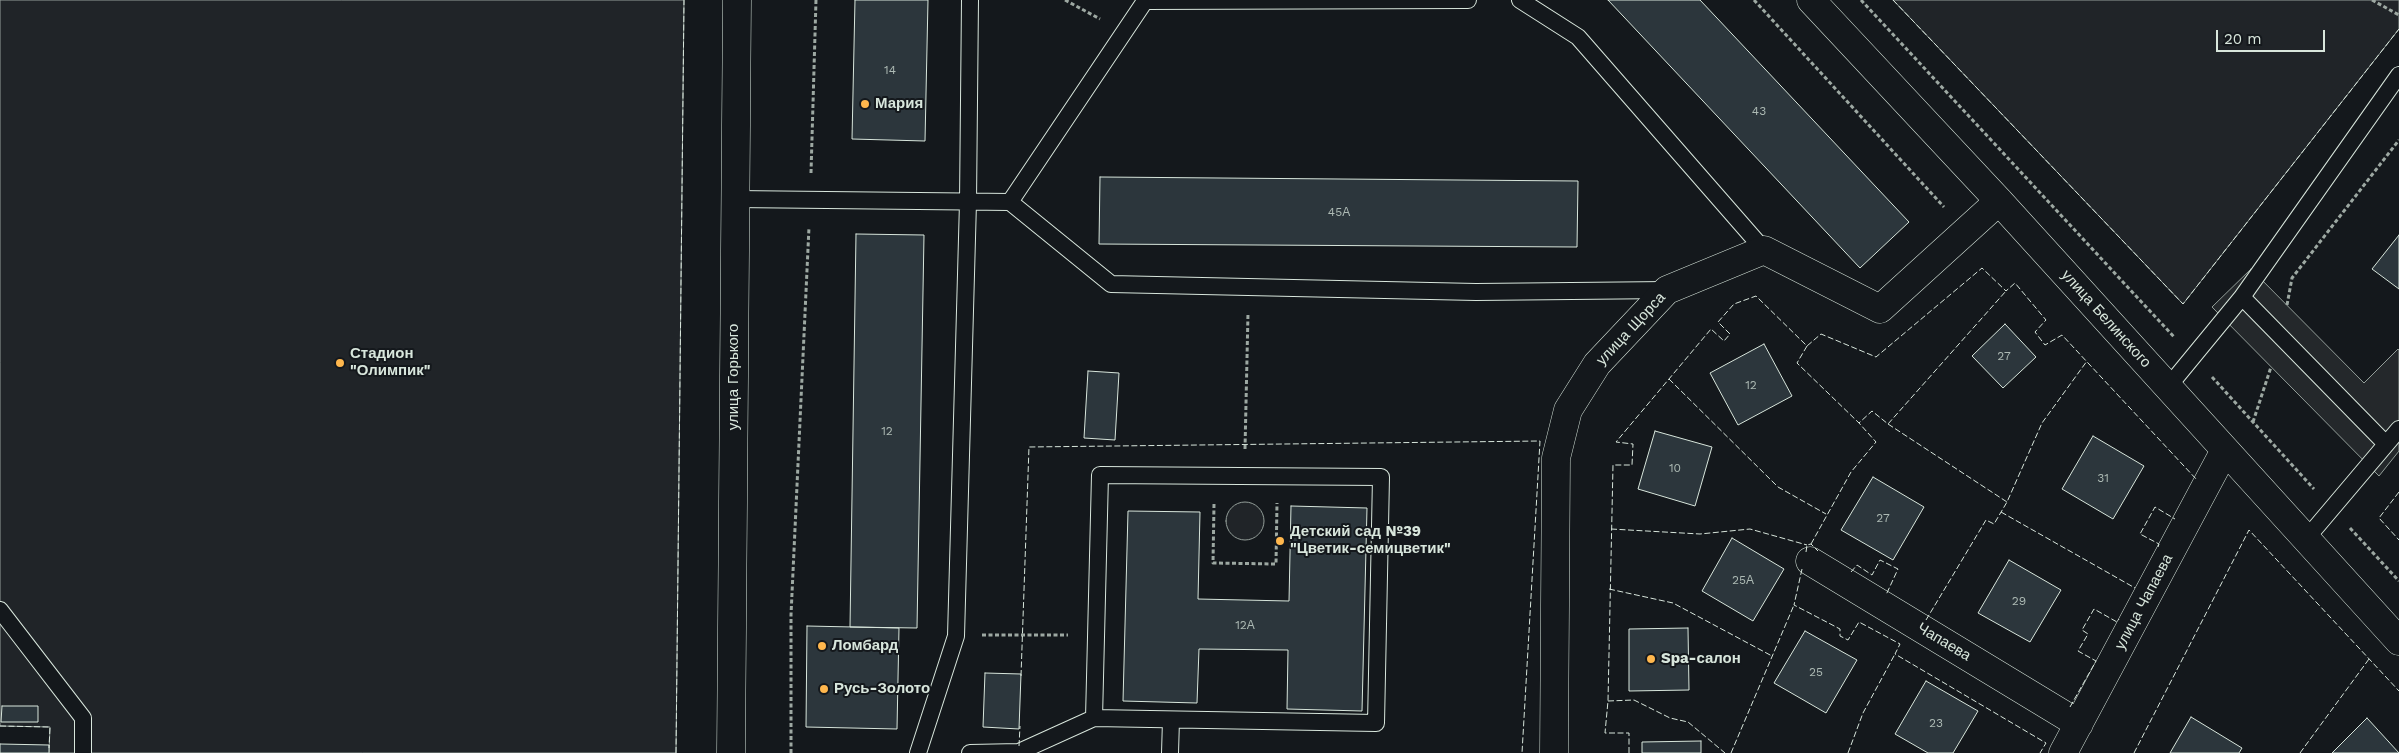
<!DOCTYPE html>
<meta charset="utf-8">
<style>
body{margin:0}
#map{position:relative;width:2399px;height:753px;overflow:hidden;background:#14181c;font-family:"Work Sans",sans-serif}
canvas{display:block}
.scale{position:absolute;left:2216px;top:30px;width:109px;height:22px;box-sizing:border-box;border:2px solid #d8e6dc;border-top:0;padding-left:6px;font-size:15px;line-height:18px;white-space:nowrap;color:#d8e6dc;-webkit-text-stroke:4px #14181c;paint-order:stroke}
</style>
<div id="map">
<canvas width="2399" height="753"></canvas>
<div class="scale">20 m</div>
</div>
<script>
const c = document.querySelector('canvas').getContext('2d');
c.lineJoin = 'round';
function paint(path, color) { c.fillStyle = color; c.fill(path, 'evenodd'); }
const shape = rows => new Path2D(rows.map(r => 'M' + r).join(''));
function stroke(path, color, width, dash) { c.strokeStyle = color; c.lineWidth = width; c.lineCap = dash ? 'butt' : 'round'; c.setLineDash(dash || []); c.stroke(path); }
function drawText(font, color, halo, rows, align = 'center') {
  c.font = font + ' "Work Sans",sans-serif'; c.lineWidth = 4; c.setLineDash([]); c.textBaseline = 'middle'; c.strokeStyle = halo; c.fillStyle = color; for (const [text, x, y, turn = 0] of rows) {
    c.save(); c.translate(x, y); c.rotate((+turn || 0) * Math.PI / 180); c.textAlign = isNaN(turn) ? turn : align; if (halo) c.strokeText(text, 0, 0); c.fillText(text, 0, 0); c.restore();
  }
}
const green = shape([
 [0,0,684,0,676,753,49,753,50,727,0,726,0,0],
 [1893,0,2399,0,2399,29,2183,304,1893,0],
 '1226 521a19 19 0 1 1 38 0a19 19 0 1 1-38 0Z'
]);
paint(green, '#202428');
stroke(green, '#939e99', 1);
const parking = shape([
 [2251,269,2364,383,2398,349,2399,350,2399,451,2379,476,2212,307,2251,269]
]);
paint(parking, '#24282b');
stroke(parking, '#939e99', 1);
const building = shape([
 [855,0,928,0,925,141,852,139,855,0],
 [1608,0,1700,0,1909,222,1860,268,1608,0],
 [1100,177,1578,181,1577,247,1099,244,1100,177],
 [856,234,924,235,917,628,850,627,856,234],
 [2399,235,2399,289,2372,269,2399,235],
 [2005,324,2036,357,2003,388,1972,356,2005,324],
 [1764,344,1792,396,1738,425,1710,373,1764,344],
 [1088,371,1119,373,1115,440,1084,438,1088,371],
 [1655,431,1712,447,1695,506,1638,489,1655,431],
 [2093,436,2144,466,2113,519,2062,489,2093,436],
 [1873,477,1924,507,1893,560,1841,530,1873,477],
 [1291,506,1367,508,1362,711,1287,709,1288,650,1199,649,1197,703,1123,701,1128,511,1200,512,1198,599,1289,601,1291,506],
 [1732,538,1784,569,1753,621,1702,591,1732,538],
 [2009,560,2061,590,2030,642,1978,613,2009,560],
 [807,626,899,628,897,729,806,727,807,626],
 [1688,628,1689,690,1629,691,1629,629,1688,628],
 [1805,631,1857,660,1826,713,1774,683,1805,631],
 [985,673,1021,674,1019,729,983,727,985,673],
 [1926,681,1978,711,1953,753,1928,753,1895,734,1926,681],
 [2,706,38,706,38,722,1,722,2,706],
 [2191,717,2242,748,2239,753,2170,753,2191,717],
 [2367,718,2399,753,2332,753,2367,718],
 [1701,741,1701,753,1642,753,1642,742,1701,741],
 [0,744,49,745,49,753,0,753,0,744]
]);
paint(building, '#2c363c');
stroke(building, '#d8e6dc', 1);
const lane = shape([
 [1520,0,1578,37,1764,250],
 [735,199,1010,202,1111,284,1476,292,1667,290],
 [1010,202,1145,1,1468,0],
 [2242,297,2399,75],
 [2168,387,2242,297,2386,444],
 [2306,539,2399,429],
 [0,610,83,718,83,753],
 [918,753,956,636,968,202,970,0],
 [970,753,1019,752,1094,718,1376,723,1381,477,1100,475,1094,718],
 [1170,753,1171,720]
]);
const street = shape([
 [1811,0,1999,201,2399,641],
 [1810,561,2079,724],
 [1554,753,1556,458,1568,410,1597,364,1667,290,1764,250,1880,309,1999,201],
 [2063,753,2225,450]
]);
const secondary = shape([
 [731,753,737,0]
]);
stroke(lane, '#d8e6dc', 18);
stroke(street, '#d8e6dc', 29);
stroke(secondary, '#d8e6dc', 29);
stroke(shape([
 [1065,0,1100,19],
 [1754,0,1944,207],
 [1861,0,2175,338],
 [2372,0,2399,15],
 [811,173,816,0],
 [2287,305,2292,278,2399,140],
 [2212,377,2314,489],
 [2253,422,2271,367],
 [1245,449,1248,313],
 [1214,504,1213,563,1276,564,1277,503],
 [2350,528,2399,581],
 [982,635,1068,635],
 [791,753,791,615,809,227]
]), '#9da8a2', 3, [4, 2.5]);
stroke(lane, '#14181c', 16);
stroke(street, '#14181c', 28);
stroke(secondary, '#14181c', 28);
stroke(shape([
 [1893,0,2183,304,2399,29],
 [1807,346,1797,363,1859,423,1872,411,1888,424,2006,291],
 [1669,379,1778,487,1826,514],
 [1888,424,2007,502],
 [2399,492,2379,518,2399,540],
 [2001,512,2135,588],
 [1611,529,1700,534,1750,529,1807,545],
 [1811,544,1851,472,1876,442,1859,423],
 [2158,547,2159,544,2140,534,2155,507,2175,519],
 [1806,552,1807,545,1811,544,1818,551],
 [1802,569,1794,605,1840,629,1840,636,1848,640,1859,622,1900,644,1895,654,2046,743,2040,753],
 [1851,572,1857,565,1872,575,1880,560,1898,569,1886,595],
 [1609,589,1673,603,1772,656],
 [1926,620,1986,520,1994,524,2007,502,2042,423,2087,361],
 [1021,676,1029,447,1540,441,1522,753],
 [1608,701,1634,700,1670,718,1688,722,1725,753],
 [2070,707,2096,661,2078,651,2088,634,2082,630,2094,609,2117,622,2119,619],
 [0,726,50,727,49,748],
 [1019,746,1020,726],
 [676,753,684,0],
 [1629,753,1629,733,1605,733,1608,701,1613,465,1632,465,1633,444,1616,442,1711,329,1724,341,1730,334,1718,322,1734,304,1756,296,1807,346,1821,334,1876,357,1982,268,2006,291,2015,283,2046,320,2035,332,2045,345,2062,335,2197,480],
 [1731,753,1794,605],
 [1848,753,1863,713,1895,654],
 [2134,753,2249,530,2399,691],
 [2300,753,2369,659]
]), '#d8e6dc', 1, [6, 2.5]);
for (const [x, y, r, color] of [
 [865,104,5,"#ffb74d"],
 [340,363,5,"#ffb74d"],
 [1280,541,5,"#ffb74d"],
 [822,646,5,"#ffb74d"],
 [1651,659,5,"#ffb74d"],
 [824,689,5,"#ffb74d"]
]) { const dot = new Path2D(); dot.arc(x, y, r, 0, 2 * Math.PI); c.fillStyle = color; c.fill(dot); stroke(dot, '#14181c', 2); }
drawText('12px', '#adbab4', null, [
 ["14",890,70],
 ["43",1759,111],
 ["45А",1339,212],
 ["27",2004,356],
 ["12",1751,385],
 ["12",887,431],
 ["10",1675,468],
 ["31",2103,478],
 ["27",1883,518],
 ["25А",1743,580],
 ["29",2019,601],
 ["12А",1245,625],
 ["25",1816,672],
 ["23",1936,723]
]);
drawText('bold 15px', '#d8e6dc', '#14181c', [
 ["Мария",875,104],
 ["Стадион",350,354],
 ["\"Олимпик\"",350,371],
 ["Детский сад №39",1290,532],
 ["\"Цветик-семицветик\"",1290,549],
 ["Ломбард",832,646],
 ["Spa-салон",1661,659],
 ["Русь-Золото",834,689]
], 'left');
drawText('15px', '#d8e6dc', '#14181c', [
 ["улица Белинского",2106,319,48],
 ["улица Щорса",1631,329,-47],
 ["улица Горького",734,377,-90],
 ["улица Чапаева",2144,602,-62],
 ["Чапаева",1944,642,31]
]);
</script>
